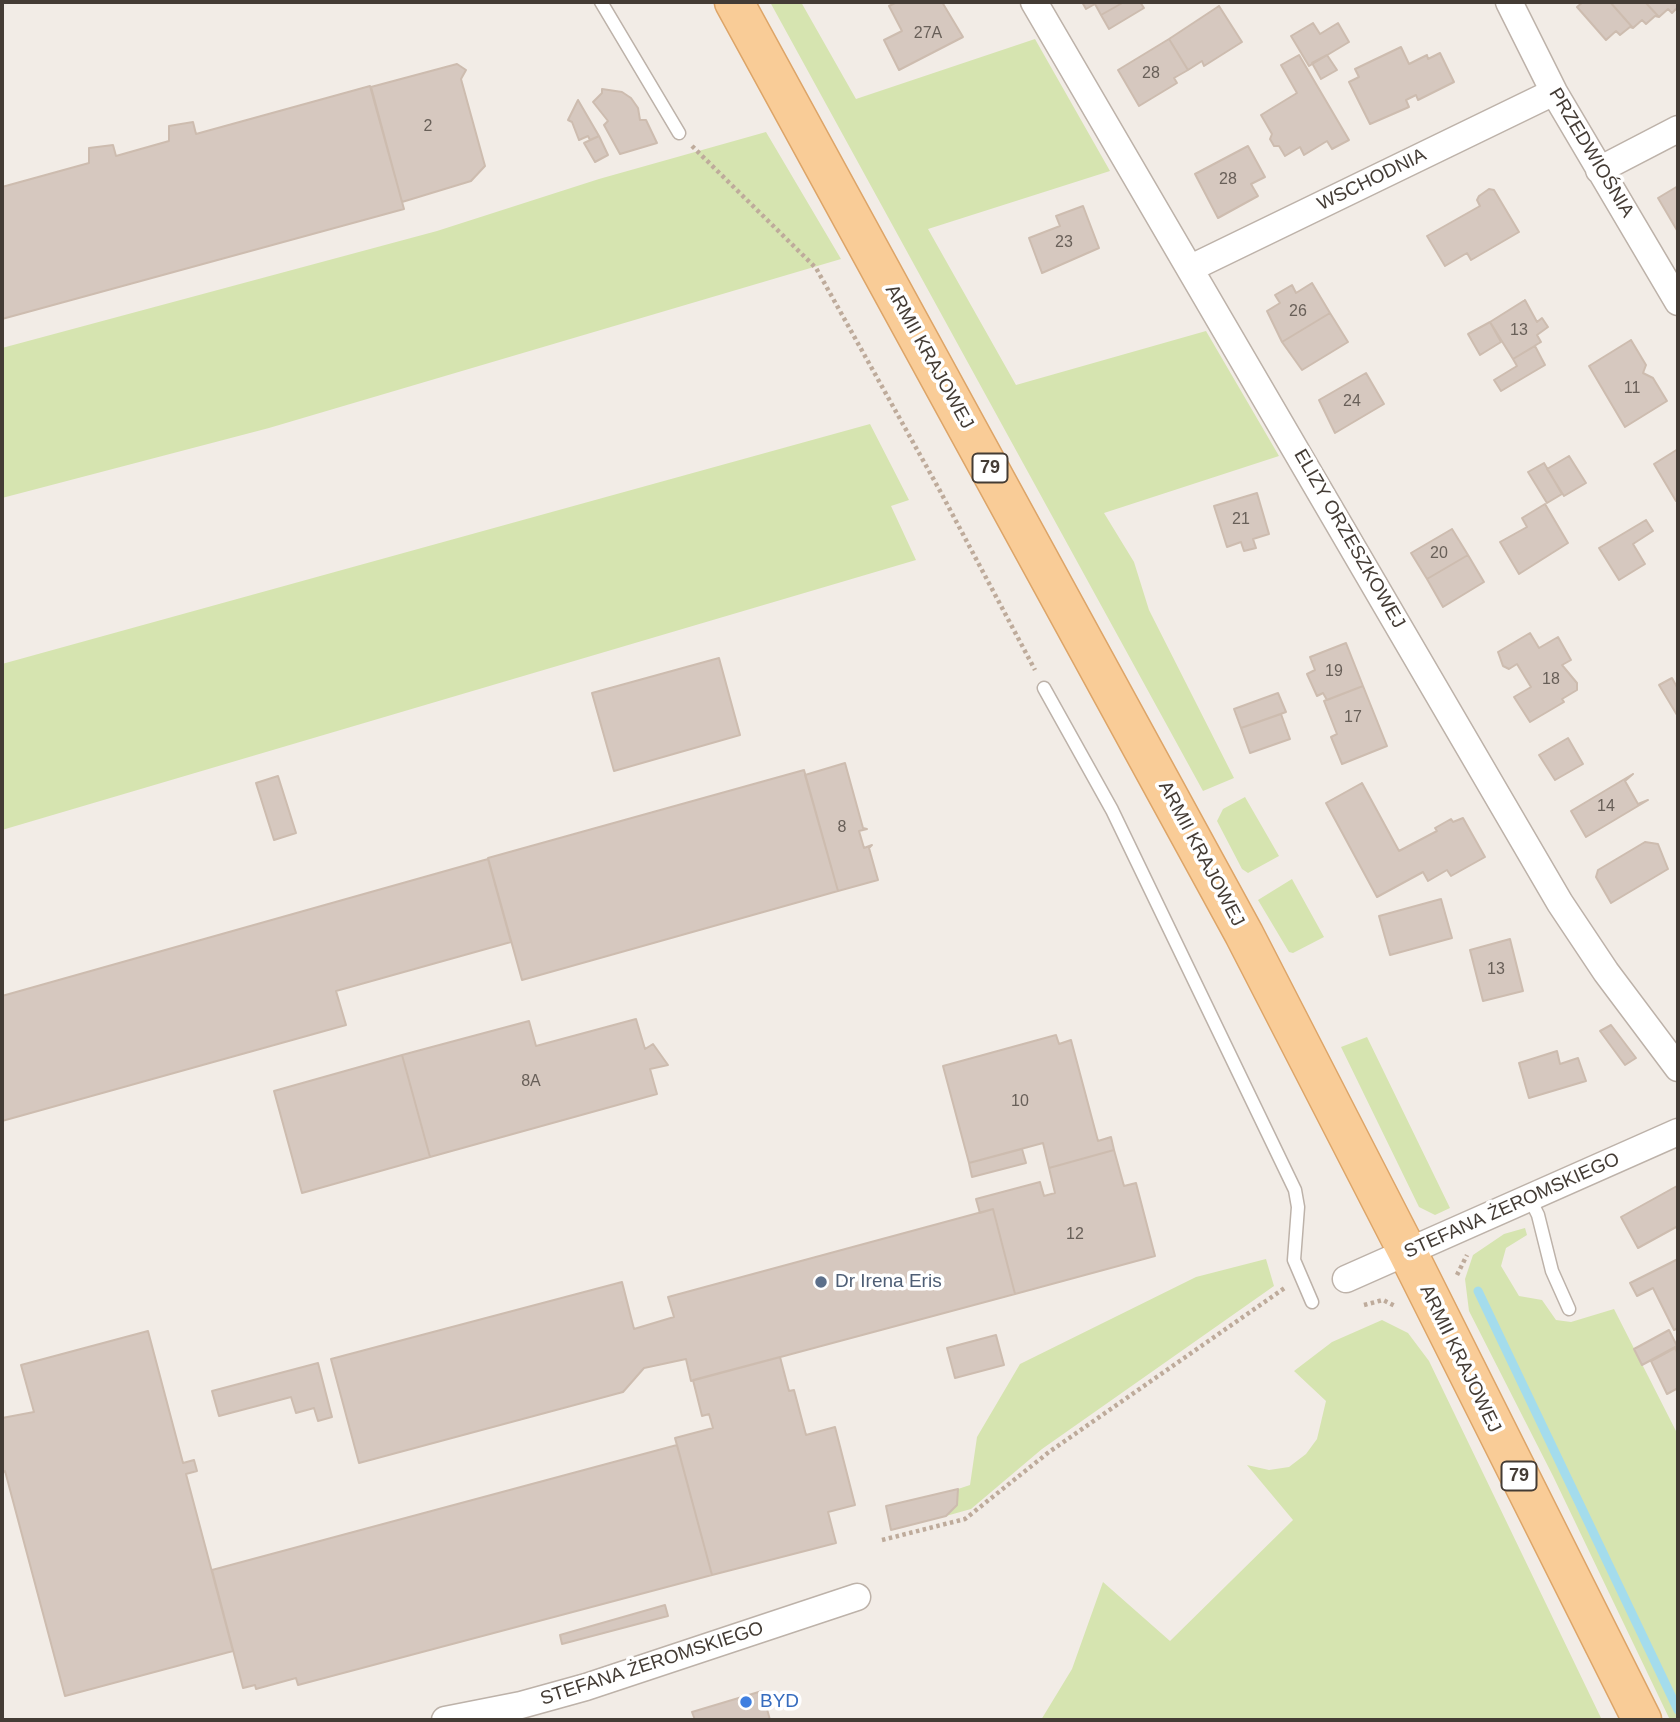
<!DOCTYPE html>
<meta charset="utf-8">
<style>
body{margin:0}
#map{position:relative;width:1680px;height:1722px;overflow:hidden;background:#f2ece6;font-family:Arial,sans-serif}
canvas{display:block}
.frame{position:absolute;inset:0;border:4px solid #443c35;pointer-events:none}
</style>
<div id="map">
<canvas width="1680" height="1722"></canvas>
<div class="frame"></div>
</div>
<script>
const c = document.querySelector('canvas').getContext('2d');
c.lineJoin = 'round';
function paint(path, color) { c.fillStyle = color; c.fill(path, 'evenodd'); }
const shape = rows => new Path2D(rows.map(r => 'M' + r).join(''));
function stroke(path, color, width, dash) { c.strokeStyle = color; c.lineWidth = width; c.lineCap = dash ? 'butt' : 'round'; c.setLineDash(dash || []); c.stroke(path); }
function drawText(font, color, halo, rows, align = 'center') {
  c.font = font + ' Arial,sans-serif'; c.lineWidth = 7; c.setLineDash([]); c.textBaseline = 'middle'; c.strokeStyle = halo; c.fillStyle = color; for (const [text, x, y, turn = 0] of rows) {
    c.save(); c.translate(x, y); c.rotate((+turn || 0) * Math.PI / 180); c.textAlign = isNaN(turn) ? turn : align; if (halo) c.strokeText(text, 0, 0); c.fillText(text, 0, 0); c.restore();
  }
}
paint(shape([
 [770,2,801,2,856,99,1035,39,1110,171,928,229,1016,385,1206,331,1279,456,1104,513,1134,562,1149,610,1234,778,1203,791],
 [766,132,841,259,269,428,2,498,2,348,437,231,599,179],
 [870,424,909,500,891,506,916,560,2,830,2,664],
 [1245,797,1279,856,1248,873,1242,869,1217,821,1223,809],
 [1292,879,1324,937,1293,953,1289,952,1258,900],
 [1367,1037,1450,1208,1435,1215,1419,1207,1341,1047],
 [1525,1228,1527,1235,1506,1248,1501,1266,1519,1296,1542,1300,1556,1320,1571,1322,1614,1309,1678,1435,1678,1720,1670,1720,1553,1476,1469,1311,1465,1279,1473,1255,1504,1234],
 [1266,1259,1274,1286,1042,1449,971,1509,946,1516,957,1505,958,1489,970,1485,977,1437,1020,1364,1196,1277],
 [1382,1320,1408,1333,1429,1361,1602,1720,1041,1720,1072,1669,1103,1582,1170,1641,1293,1520,1247,1465,1269,1470,1289,1467,1306,1454,1317,1439,1326,1401,1294,1371,1332,1342]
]), '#d6e4b0');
stroke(shape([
 [1478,1291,1678,1710]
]), '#a4dcec', 9);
const building = shape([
 [897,2,942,2,963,37,899,70,884,40,902,31,889,6,897,2],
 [1082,2,1124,2,1101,15,1095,4,1086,9,1082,2],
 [1124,2,1140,2,1144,8,1109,29,1101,15,1124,2],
 [1583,2,1610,2,1633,28,1630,27,1620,35,1616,31,1606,40,1577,7,1583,2],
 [1610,2,1645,2,1659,17,1655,16,1646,24,1642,20,1633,28,1610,2],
 [1645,2,1678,2,1678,7,1672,13,1668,9,1659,17,1645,2],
 [1219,6,1242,42,1204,66,1202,61,1188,70,1169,39,1219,6],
 [1313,23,1320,34,1338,23,1349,42,1309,66,1291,36,1313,23],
 [1169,39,1188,70,1174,78,1177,83,1139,106,1118,70,1169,39],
 [1401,47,1409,64,1427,55,1428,59,1440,53,1454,82,1418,100,1416,95,1406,100,1409,107,1370,124,1349,82,1359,77,1355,69,1401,47],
 [1299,55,1349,140,1332,149,1327,141,1304,155,1300,147,1285,156,1279,146,1274,146,1270,139,1272,134,1261,115,1297,93,1281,65,1299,55],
 [1327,55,1337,70,1321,79,1312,63,1327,55],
 [457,64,466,70,461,79,485,166,471,181,402,202,371,87,457,64],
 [370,86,404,209,2,319,2,187,89,163,89,148,113,145,116,156,169,141,169,126,193,122,196,134,370,86],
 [602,89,622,92,631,98,638,108,640,120,646,120,657,143,620,154,604,125,608,121,593,102,602,93,602,89],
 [578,100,599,136,590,140,588,136,579,140,572,122,568,120,578,100],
 [599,136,608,155,595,162,584,143,599,136],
 [1248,146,1265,177,1251,184,1258,196,1218,218,1195,174,1248,146],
 [1678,186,1678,232,1658,198,1678,186],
 [1489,189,1494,190,1519,232,1471,260,1467,253,1445,266,1427,236,1480,206,1477,200,1479,196,1489,189],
 [1083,206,1099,248,1042,273,1029,238,1060,226,1056,216,1083,206],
 [1312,283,1330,313,1282,342,1267,311,1280,303,1275,295,1292,285,1296,293,1312,283],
 [1525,300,1537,322,1542,318,1548,327,1537,335,1541,342,1513,359,1490,322,1525,300],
 [1330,313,1348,342,1302,370,1282,342,1330,313],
 [1490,322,1501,342,1480,355,1468,334,1490,322],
 [1631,340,1646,365,1643,373,1653,378,1667,401,1625,427,1589,366,1631,340],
 [1535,346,1545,365,1501,391,1494,380,1517,366,1513,359,1535,346],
 [1366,373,1384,404,1335,433,1319,400,1366,373],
 [1678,449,1678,500,1676,501,1654,464,1678,449],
 [1569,456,1586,483,1564,496,1547,469,1569,456],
 [1544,463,1562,494,1547,503,1528,472,1544,463],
 [1257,493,1269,534,1253,539,1256,548,1244,551,1241,542,1227,547,1214,506,1257,493],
 [1545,504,1568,543,1519,574,1500,542,1527,527,1522,518,1545,504],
 [1646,520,1653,531,1633,544,1645,564,1619,580,1599,548,1646,520],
 [1452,529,1468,555,1427,579,1411,553,1452,529],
 [1468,555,1484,582,1443,607,1427,579,1468,555],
 [1530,633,1539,648,1558,637,1571,660,1562,665,1577,683,1577,690,1562,699,1564,702,1530,722,1514,697,1531,687,1517,664,1509,669,1503,666,1498,652,1530,633],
 [1346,643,1363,686,1327,700,1323,693,1317,696,1307,674,1315,670,1310,657,1346,643],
 [719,658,740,735,614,771,592,693,719,658],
 [1672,678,1678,689,1677,715,1659,685,1672,678],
 [1363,686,1387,746,1342,764,1331,737,1337,734,1324,701,1363,686],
 [1278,693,1286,712,1241,728,1234,709,1278,693],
 [1281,714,1290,739,1250,753,1241,728,1281,714],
 [1568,738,1583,764,1555,780,1539,755,1568,738],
 [845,763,863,828,867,829,859,831,864,848,872,845,869,848,878,880,838,891,805,775,845,763],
 [804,770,838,891,522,980,488,858,804,770],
 [1633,774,1625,781,1638,804,1648,800,1586,837,1571,811,1633,774],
 [278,776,296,833,274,840,256,783,278,776],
 [1362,783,1399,851,1437,831,1435,828,1451,819,1453,822,1463,818,1485,857,1451,876,1447,870,1428,881,1423,872,1377,897,1326,803,1362,783],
 [1645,842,1658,844,1668,869,1611,903,1596,877,1598,870,1645,842],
 [488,859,511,942,336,991,346,1025,2,1121,2,996,488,859],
 [1441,899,1452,938,1390,955,1379,916,1441,899],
 [1510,939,1523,991,1483,1001,1470,950,1510,939],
 [636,1019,645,1049,653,1044,668,1065,650,1069,657,1094,430,1157,402,1055,529,1021,536,1046,636,1019],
 [1611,1025,1636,1058,1625,1065,1600,1031,1611,1025],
 [1056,1035,1059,1044,1071,1040,1098,1141,1111,1137,1114,1150,1049,1168,1043,1143,969,1163,943,1066,1056,1035],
 [1557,1051,1560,1064,1578,1058,1586,1081,1529,1098,1519,1063,1557,1051],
 [402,1055,430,1157,302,1193,274,1091,402,1055],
 [1022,1149,1026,1163,972,1177,969,1163,1022,1149],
 [1114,1150,1124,1186,1136,1183,1155,1256,1015,1294,993,1209,980,1213,976,1199,1040,1182,1044,1196,1055,1193,1049,1168,1114,1150],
 [1677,1186,1678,1226,1638,1248,1621,1217,1677,1186],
 [993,1209,1015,1294,691,1381,686,1359,644,1368,623,1392,359,1463,331,1359,622,1282,634,1329,674,1317,668,1297,993,1209],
 [1678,1259,1678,1328,1674,1330,1653,1288,1637,1296,1630,1283,1678,1259],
 [1669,1330,1677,1346,1642,1365,1634,1349,1669,1330],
 [148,1331,183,1463,194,1460,197,1471,186,1474,233,1651,65,1696,5,1471,2,1472,2,1418,34,1412,21,1365,148,1331],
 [996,1335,1004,1365,955,1378,947,1348,996,1335],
 [1675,1348,1678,1354,1678,1388,1667,1394,1651,1361,1675,1348],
 [780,1357,789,1391,794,1390,806,1435,835,1427,855,1505,828,1512,836,1543,712,1575,675,1438,713,1428,709,1414,702,1416,693,1380,780,1357],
 [318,1363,332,1417,318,1421,314,1408,296,1413,291,1397,219,1416,212,1391,318,1363],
 [677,1445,712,1575,298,1685,296,1678,256,1689,255,1685,243,1688,212,1570,677,1445],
 [958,1489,957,1505,946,1516,891,1530,886,1506,958,1489],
 [665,1605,668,1616,562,1644,560,1635,665,1605],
 [762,1691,770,1720,695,1720,692,1712,762,1691]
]);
paint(building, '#d6c8bf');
stroke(building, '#cdbcaf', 2);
const service = shape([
 [601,2,679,133],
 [1044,688,1112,810,1295,1190,1298,1207,1294,1260,1312,1302],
 [1529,1197,1538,1215,1552,1271,1569,1309]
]);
const minor = shape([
 [1034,2,1560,903,1606,972,1678,1068],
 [1509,2,1554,92,1678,302],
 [1599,170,1678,129],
 [1191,268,1554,92],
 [1346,1279,1678,1132],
 [445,1720,521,1705,586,1687,857,1597]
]);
const primary = shape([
 [734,2,1244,934,1408,1253,1642,1720]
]);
stroke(service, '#bdb2a9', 15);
stroke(minor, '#bdb2a9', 29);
stroke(primary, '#dda568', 41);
stroke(shape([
 [692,146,816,268,939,489,1035,670],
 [1457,1275,1467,1255],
 [1364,1305,1383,1300,1395,1306],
 [882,1540,965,1519,1049,1452,1286,1287]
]), '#beab9b', 4.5, [3.5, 3.5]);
stroke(service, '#fff', 12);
stroke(minor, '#fff', 26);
stroke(primary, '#f9cc97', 38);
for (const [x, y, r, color] of [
 [821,1282,7,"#5c6f8a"],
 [746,1702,7,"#3f7fe0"]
]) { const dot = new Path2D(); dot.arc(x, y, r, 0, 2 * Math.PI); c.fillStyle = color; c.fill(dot); stroke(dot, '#fff', 2.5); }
drawText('16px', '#685f58', null, [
 ["27A",928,34],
 ["28",1151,74],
 ["2",428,127],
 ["28",1228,180],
 ["23",1064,243],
 ["26",1298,312],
 ["13",1519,331],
 ["11",1632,389],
 ["24",1352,402],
 ["21",1241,520],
 ["20",1439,554],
 ["19",1334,672],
 ["18",1551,680],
 ["17",1353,718],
 ["14",1606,807],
 ["8",842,828],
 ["13",1496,970],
 ["8A",531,1082],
 ["10",1020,1102],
 ["12",1075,1235]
]);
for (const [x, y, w] of [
 [990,468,35],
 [1519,1476,35]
]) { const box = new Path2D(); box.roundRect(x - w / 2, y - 14.5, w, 29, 5); c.fillStyle = '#fff'; c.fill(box); stroke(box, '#443c35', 2); }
drawText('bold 18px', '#443c35', null, [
 ["79",990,468],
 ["79",1519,1476]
]);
drawText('19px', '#443c35', '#fff', [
 ["PRZEDWIOŚNIA",1591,153,59],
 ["WSCHODNIA",1372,180,-26],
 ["ARMII KRAJOWEJ",929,357,61],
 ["ELIZY ORZESZKOWEJ",1349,539,60],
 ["ARMII KRAJOWEJ",1201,854,62],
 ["STEFANA ŻEROMSKIEGO",1512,1206,-24],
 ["ARMII KRAJOWEJ",1460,1359,64],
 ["STEFANA ŻEROMSKIEGO",652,1664,-18]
]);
drawText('19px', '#4e5e75', '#fff', [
 ["Dr Irena Eris",835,1282]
], 'left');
drawText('19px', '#366cbe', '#fff', [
 ["BYD",760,1702]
], 'left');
</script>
